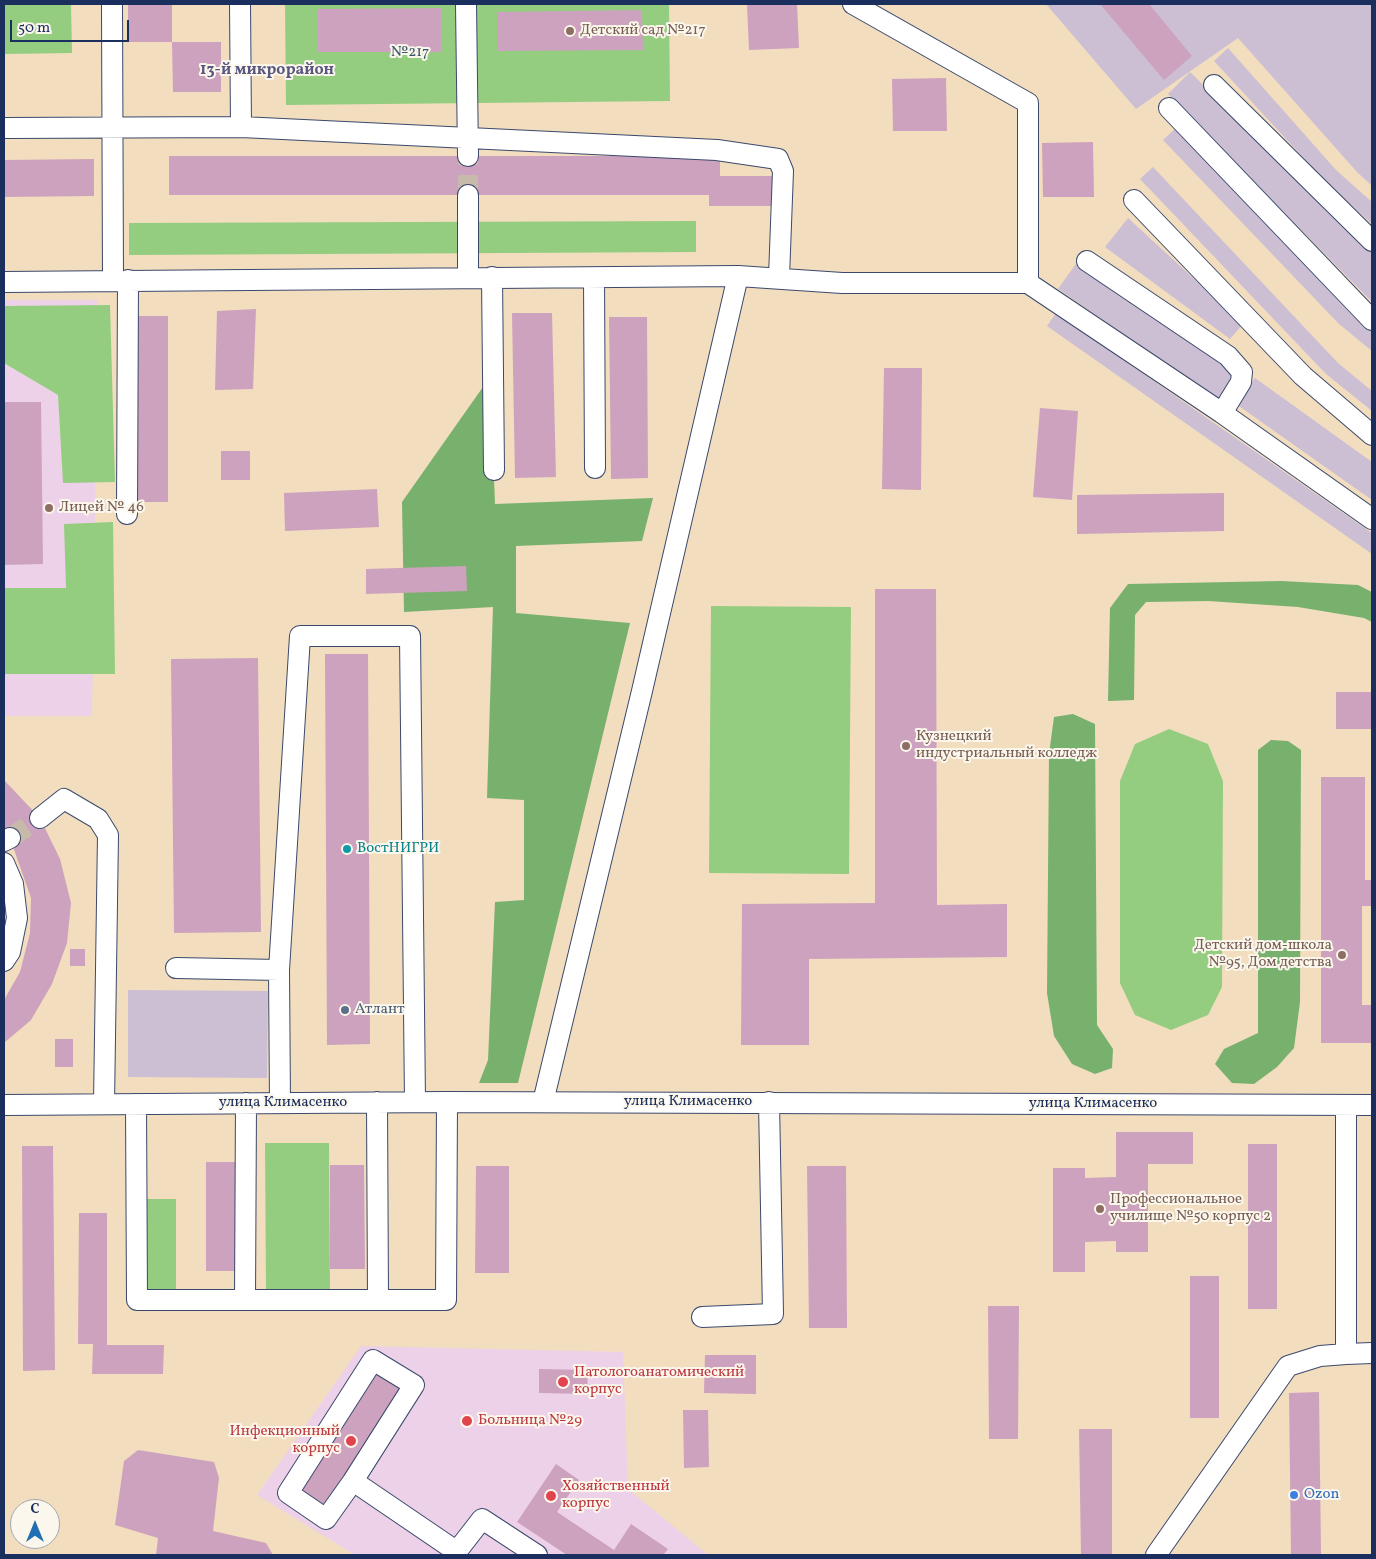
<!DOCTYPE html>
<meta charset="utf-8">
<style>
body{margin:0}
#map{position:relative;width:1376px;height:1559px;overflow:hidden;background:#f2ddbe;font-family:Vollkorn,serif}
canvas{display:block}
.frame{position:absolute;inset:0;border:5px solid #1b2f5e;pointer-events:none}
.north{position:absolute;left:10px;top:1499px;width:50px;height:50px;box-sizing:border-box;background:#fbf7ec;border:1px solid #a1a7b3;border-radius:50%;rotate:0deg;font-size:14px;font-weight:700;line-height:20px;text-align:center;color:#1b2f5e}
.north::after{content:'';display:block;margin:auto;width:18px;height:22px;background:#1f6fb2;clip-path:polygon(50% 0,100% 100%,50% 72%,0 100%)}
.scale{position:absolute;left:10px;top:20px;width:119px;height:22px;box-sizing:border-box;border:2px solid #1b2f5e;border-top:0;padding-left:6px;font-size:15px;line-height:18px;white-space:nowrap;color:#1b2f5e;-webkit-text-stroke:4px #fbf7ec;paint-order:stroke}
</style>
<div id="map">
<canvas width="1376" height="1559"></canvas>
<div class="frame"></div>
<div class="north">С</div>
<div class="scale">50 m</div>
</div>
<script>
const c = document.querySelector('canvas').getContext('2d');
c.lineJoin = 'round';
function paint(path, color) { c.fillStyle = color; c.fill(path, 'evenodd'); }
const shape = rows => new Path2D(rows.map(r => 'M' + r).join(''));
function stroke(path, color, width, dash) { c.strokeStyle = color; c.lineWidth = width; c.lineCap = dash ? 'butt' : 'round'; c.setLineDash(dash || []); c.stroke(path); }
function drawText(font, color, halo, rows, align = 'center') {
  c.font = font + ' Vollkorn,serif'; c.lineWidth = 4; c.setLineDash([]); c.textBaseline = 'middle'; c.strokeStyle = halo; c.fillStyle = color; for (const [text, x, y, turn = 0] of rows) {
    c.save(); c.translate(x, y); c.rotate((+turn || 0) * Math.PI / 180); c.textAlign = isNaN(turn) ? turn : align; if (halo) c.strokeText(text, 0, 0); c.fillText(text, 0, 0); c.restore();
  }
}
paint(shape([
 [4,300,98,300,92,716,4,716],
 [361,1346,623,1352,628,1489,708,1555,355,1555,257,1495]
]), '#edd1e9');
paint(shape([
 [1046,4,1372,4,1372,186,1357,172,1238,38,1136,109],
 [1228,48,1336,170,1372,202,1372,224,1323,179,1214,61],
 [1190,72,1372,253,1372,302,1168,94],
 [1177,127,1350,313,1372,331,1372,351,1339,324,1163,140],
 [1153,167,1338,363,1372,391,1372,411,1326,374,1140,179],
 [1128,218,1243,324,1230,339,1105,247],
 [1078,261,1240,372,1221,401,1058,289],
 [1056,313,1372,533,1372,554,1047,326],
 [1255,378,1372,462,1372,500,1236,404],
 [128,990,268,991,267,1078,128,1077]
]), '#ccbfd4');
paint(shape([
 [4,4,71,4,72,53,4,54],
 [285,4,669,4,670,101,286,105],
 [696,221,696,252,129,255,129,223],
 [110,305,115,482,63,483,58,395,4,363,4,306],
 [113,522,115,674,4,674,4,588,66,588,64,524],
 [711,606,851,607,849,874,709,873],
 [1169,729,1208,744,1223,781,1222,987,1208,1015,1171,1030,1135,1015,1120,983,1120,781,1135,744],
 [265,1143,329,1143,330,1292,266,1290],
 [142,1199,176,1199,176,1292,141,1291]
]), '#95cd80');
paint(shape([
 [490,377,495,504,653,498,642,541,516,546,516,613,630,623,518,1083,479,1083,488,1060,495,902,524,900,524,800,487,798,493,607,404,612,402,502],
 [1281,581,1358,585,1372,592,1372,622,1364,618,1298,607,1208,601,1146,602,1135,615,1134,700,1108,701,1110,608,1128,584],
 [1073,714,1095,724,1097,1025,1113,1049,1112,1068,1095,1074,1072,1064,1054,1036,1047,993,1049,754,1054,717],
 [1271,740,1288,741,1301,750,1300,1002,1294,1048,1277,1067,1254,1084,1232,1083,1215,1064,1224,1049,1258,1033,1258,750]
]), '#78b06e');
paint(shape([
 [128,4,172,4,172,42,128,42],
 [747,4,797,4,799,48,749,50],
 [1100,4,1149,4,1192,56,1164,80],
 [442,8,442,52,318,52,318,9],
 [642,10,643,50,498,51,497,12],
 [172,42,221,42,221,92,173,92],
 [946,78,947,131,893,131,892,79],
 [1093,142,1094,197,1043,197,1042,143],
 [169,156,720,156,720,176,778,176,779,206,709,206,709,195,169,195],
 [94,159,94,196,4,197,4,160],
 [256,309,253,389,215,390,217,311],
 [512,313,552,313,556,477,515,478],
 [134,316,168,316,168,502,134,502],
 [609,317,647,317,648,478,611,479],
 [884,368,922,368,921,490,882,489],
 [4,402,41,402,43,564,4,565],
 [1040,408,1078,411,1072,500,1033,497],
 [221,451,250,451,250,480,221,480],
 [377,489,379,527,285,531,284,493],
 [1224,493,1224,531,1077,534,1077,495],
 [466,566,467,591,366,594,366,569],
 [875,589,936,589,937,905,1007,904,1007,957,809,959,809,1045,741,1045,742,904,875,903],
 [325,654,368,654,370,1044,327,1045],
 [258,658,261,932,174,933,171,659],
 [1336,692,1372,692,1372,729,1336,729],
 [1321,777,1365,777,1365,880,1372,880,1372,906,1362,906,1362,1005,1372,1005,1372,1043,1321,1043],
 [4,780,40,818,60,859,71,903,67,943,52,984,31,1020,4,1043,4,1000,20,972,30,933,31,898,10,838,4,831],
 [70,949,85,949,85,966,70,966],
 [55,1039,73,1039,73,1067,55,1067],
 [1116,1132,1193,1132,1193,1164,1148,1164,1148,1252,1116,1252,1116,1241,1085,1242,1085,1272,1053,1272,1053,1168,1085,1168,1085,1178,1116,1177],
 [1248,1144,1277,1144,1277,1309,1248,1309],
 [22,1146,53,1146,55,1370,23,1371],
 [206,1162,237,1162,238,1271,206,1271],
 [330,1165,364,1165,365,1269,330,1269],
 [476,1166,509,1166,509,1273,475,1273],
 [807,1166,846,1166,847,1328,809,1328],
 [79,1213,107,1213,107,1345,164,1345,163,1374,92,1374,93,1344,78,1344],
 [1190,1276,1219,1276,1219,1418,1190,1418],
 [988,1306,1019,1306,1018,1439,989,1439],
 [705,1355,756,1355,756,1394,704,1393],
 [539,1369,587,1370,588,1394,539,1393],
 [378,1370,406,1389,324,1512,296,1493],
 [1319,1392,1321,1555,1291,1555,1289,1393],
 [683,1410,708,1410,709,1467,684,1468],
 [1079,1429,1112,1429,1112,1555,1081,1555],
 [138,1450,214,1462,219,1478,213,1531,266,1543,273,1555,156,1555,158,1538,115,1525,124,1461],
 [556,1464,579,1480,557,1512,614,1550,631,1524,668,1549,663,1555,567,1555,517,1522]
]), '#cda2be');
stroke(shape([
 [468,195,468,156],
 [10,838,40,818]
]), '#c7baab', 20, [20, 10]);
const minor = shape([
 [112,4,113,280],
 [240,4,241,127],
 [466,4,468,156],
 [1214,85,1372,241],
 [1169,108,1372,320],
 [4,128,241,127,717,150,778,159,783,171,779,277],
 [468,195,468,277],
 [1134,200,1303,376,1372,435],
 [1087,261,1228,356,1242,372,1241,382,1222,413],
 [492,277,494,470],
 [594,278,595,468],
 [4,282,738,276,842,283,1028,283,1028,103,853,4],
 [1028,283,1222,413,1372,519],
 [127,514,128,280],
 [40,818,64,799,98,819,108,835,104,1104],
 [4,841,10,838],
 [4,863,13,884,17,918,10,952,4,961],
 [176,968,279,970,280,1103],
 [279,970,300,636,410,636,415,1102],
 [377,1102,378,1300],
 [543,1102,642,691,738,276],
 [136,1104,137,1300,446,1300,447,1102],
 [4,1105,447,1102,1372,1105],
 [1346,1105,1346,1354,1372,1353],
 [245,1300,246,1103],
 [702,1317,773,1314,769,1102],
 [353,1481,326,1519,288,1493,373,1360,414,1385,353,1481,456,1551],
 [454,1555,482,1519,537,1555],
 [1156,1555,1288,1366,1320,1356,1346,1354]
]);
stroke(minor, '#3b496c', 22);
stroke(minor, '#fff', 20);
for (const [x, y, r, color] of [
 [570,31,5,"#8d6e63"],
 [49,508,5,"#8d6e63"],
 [906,746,5,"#8d6e63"],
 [347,849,5,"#0f9aa8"],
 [1342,955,5,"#8d6e63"],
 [345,1010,5,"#5c6f8a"],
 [1100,1209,5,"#8d6e63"],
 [563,1382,6,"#e0444e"],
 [467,1421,6,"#e0444e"],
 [351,1441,6,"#e0444e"],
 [1294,1495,5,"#3f7fe0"],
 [551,1496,6,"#e0444e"]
]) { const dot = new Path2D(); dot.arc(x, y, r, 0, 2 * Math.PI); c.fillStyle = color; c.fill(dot); stroke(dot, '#fbf7ec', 2); }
drawText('15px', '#785e54', '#fbf7ec', [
 ["Детский сад №217",580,31],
 ["Лицей № 46",59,508],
 ["Кузнецкий",916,737],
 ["индустриальный колледж",916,754],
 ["Детский дом-школа",1332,946,"right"],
 ["№95, Дом детства",1332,963,"right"],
 ["Профессиональное",1110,1200],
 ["училище №50 корпус 2",1110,1217]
], 'left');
drawText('15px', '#3a5666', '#fbf7ec', [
 ["№217",410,53]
]);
drawText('15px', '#0d838f', '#fbf7ec', [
 ["ВостНИГРИ",357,849]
], 'left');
drawText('15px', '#4e5e75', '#fbf7ec', [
 ["Атлант",355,1010]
], 'left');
drawText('15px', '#1b2f5e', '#fbf7ec', [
 ["улица Климасенко",688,1102],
 ["улица Климасенко",283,1103],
 ["улица Климасенко",1093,1104]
]);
drawText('15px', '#be3a42', '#fbf7ec', [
 ["Патологоанатомический",574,1373],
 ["корпус",574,1390],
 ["Больница №29",478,1421],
 ["Инфекционный",340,1432,"right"],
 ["корпус",340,1449,"right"],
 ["Хозяйственный",562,1487],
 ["корпус",562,1504]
], 'left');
drawText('15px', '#366cbe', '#fbf7ec', [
 ["Ozon",1304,1495]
], 'left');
drawText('bold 16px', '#595780', '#fbf7ec', [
 ["13-й микрорайон",267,71]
]);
</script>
